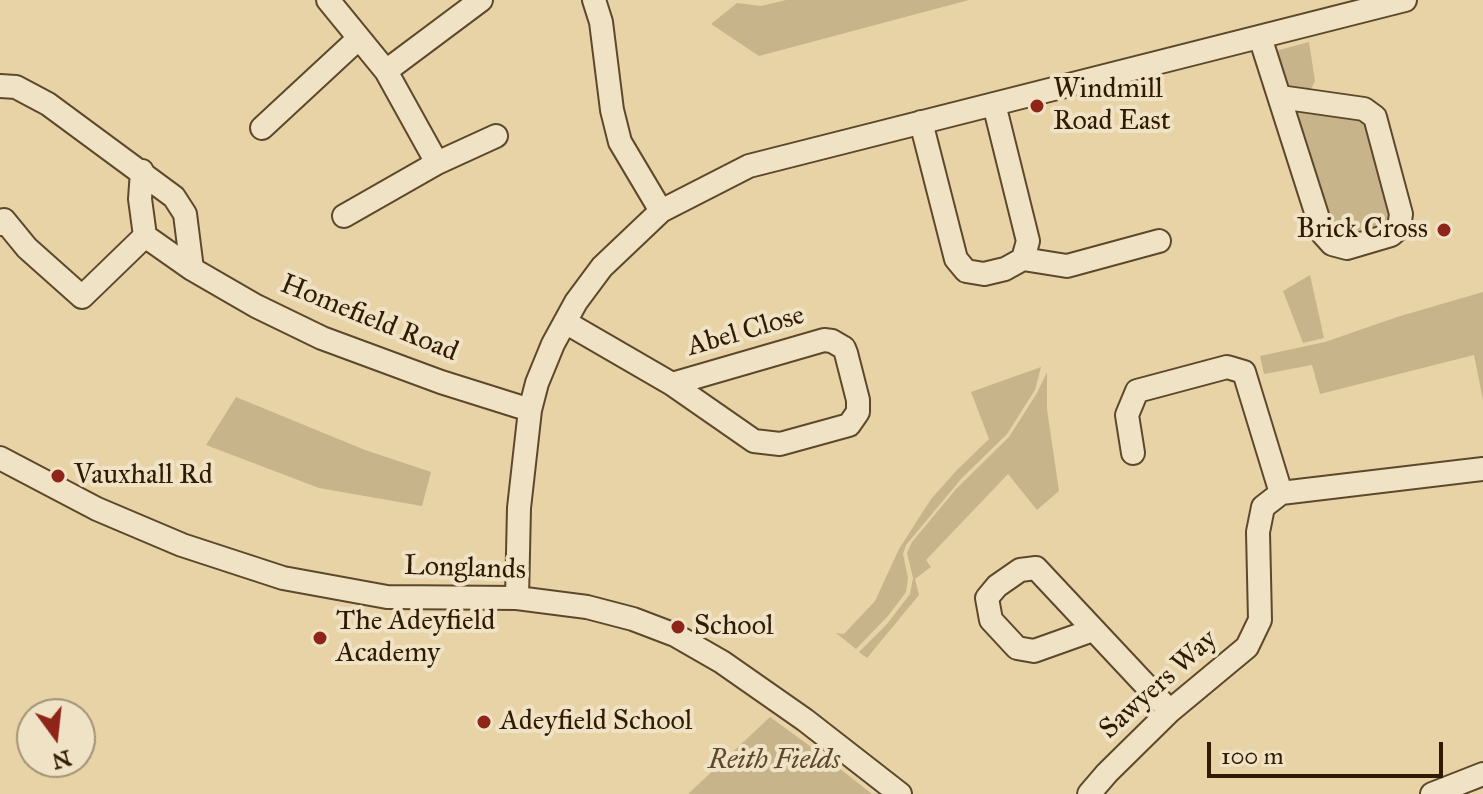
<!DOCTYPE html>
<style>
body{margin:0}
#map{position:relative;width:1483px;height:794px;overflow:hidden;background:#e7d3a6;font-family:"IM FELL Great Primer",serif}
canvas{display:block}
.north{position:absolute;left:16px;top:698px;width:80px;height:80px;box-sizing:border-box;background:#efe2c5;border:2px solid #a39277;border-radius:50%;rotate:165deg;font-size:22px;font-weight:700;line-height:32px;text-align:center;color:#301a02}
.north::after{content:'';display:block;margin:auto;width:28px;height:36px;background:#8f2418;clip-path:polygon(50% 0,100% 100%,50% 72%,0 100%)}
.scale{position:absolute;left:1207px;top:742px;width:236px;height:36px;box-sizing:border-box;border:4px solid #301a02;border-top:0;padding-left:10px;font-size:24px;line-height:28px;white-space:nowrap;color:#301a02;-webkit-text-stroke:6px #efe2c5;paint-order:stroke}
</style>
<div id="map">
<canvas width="1483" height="794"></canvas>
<div class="north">N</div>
<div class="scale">100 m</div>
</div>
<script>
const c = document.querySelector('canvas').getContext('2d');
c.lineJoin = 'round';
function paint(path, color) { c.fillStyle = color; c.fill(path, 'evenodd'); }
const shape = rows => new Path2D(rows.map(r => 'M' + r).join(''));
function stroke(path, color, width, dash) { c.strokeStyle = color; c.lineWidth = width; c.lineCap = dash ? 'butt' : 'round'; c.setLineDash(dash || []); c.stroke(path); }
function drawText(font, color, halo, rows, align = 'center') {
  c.font = font + ' "IM FELL Great Primer",serif'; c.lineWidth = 8; c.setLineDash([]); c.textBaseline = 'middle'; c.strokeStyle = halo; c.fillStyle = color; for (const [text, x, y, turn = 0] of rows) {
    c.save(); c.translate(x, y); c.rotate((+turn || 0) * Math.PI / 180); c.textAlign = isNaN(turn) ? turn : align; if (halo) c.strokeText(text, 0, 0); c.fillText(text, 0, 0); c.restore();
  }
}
paint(shape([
 [786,0,969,0,759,56,711,24,737,3,761,6],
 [1309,42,1315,81,1310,91,1287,88,1271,58,1279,50],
 [1296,107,1355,114,1366,121,1395,214,1389,228,1348,241,1330,229,1292,111],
 [1310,275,1324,338,1303,343,1283,291],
 [1483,292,1483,400,1474,355,1320,394,1312,365,1264,374,1260,356,1325,342,1397,317],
 [1041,367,1035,390,1007,434,962,478,906,545,903,554,908,578,906,592,888,616,856,649,836,633,844,634,875,601,899,549,931,499,957,470,989,439,971,392],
 [1047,372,1047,409,1059,491,1037,510,1008,474,926,560,931,567,915,579,919,595,867,658,859,652,887,624,910,594,913,578,907,553,912,542,956,489,1009,437,1037,393],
 [236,397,365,450,431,472,422,506,319,488,206,445],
 [770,717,825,757,872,794,688,794]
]), '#c8b48a');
const minor = shape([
 [328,0,386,71,437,163],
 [594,0,601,22,612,110,620,142,661,211],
 [1260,37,1323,234,1332,244,1347,248,1391,235,1399,228,1401,214,1375,117,1364,109,1280,97],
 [386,71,481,0],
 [0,86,16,87,48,104,174,197,185,214,192,269],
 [921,122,956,259,966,271,984,274,1005,269,1023,259,1028,241,994,104],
 [262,128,358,39],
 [142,171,140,199,145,236,192,269,256,306,322,338,441,382,530,410],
 [344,216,437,163,496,136],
 [0,224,4,220,27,248,82,297,145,236],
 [1023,259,1067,266,1159,241],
 [565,322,672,384,754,441,780,444,849,425,858,412,858,400,846,353,844,348,832,341,824,340,672,384],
 [1133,453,1127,415,1137,391,1227,367,1244,372,1281,493],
 [0,458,97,509,182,545,283,578,387,597,517,598,587,607,633,619,675,635,722,662,805,720,900,794],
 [517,598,519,508,530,410,537,383,553,344,576,302,602,267,661,211,749,166,1405,0],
 [1093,630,1034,651,1017,648,991,620,987,598,997,586,1020,570,1036,568,1170,711],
 [1089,794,1107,773,1170,711,1247,647,1260,620,1258,532,1263,507,1281,493,1483,469],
 [1432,794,1483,774]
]);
stroke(minor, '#5e482b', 26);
stroke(minor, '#efe2c5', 22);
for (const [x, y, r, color] of [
 [1037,106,8,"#8f2418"],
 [1444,230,8,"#8f2418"],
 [58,476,8,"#8f2418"],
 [678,627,8,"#8f2418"],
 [320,638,8,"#8f2418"],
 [484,722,8,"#8f2418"]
]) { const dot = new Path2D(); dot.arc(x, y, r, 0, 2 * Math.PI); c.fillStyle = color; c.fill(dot); stroke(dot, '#efe2c5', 3); }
drawText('28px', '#301a02', '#efe2c5', [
 ["Windmill",1053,90],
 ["Road East",1053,122],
 ["Brick Cross",1428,230,"right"],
 ["Vauxhall Rd",74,476],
 ["The Adeyfield",336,622],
 ["Academy",336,654],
 ["School",694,627],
 ["Adeyfield School",500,722]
], 'left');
drawText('28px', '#301a02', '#efe2c5', [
 ["Homefield Road",369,319,22],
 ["Abel Close",746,332,-16],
 ["Longlands",465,569,2],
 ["Sawyers Way",1159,685,-42]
]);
drawText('italic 28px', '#5e482b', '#efe2c5', [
 ["Reith Fields",774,761]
]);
</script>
